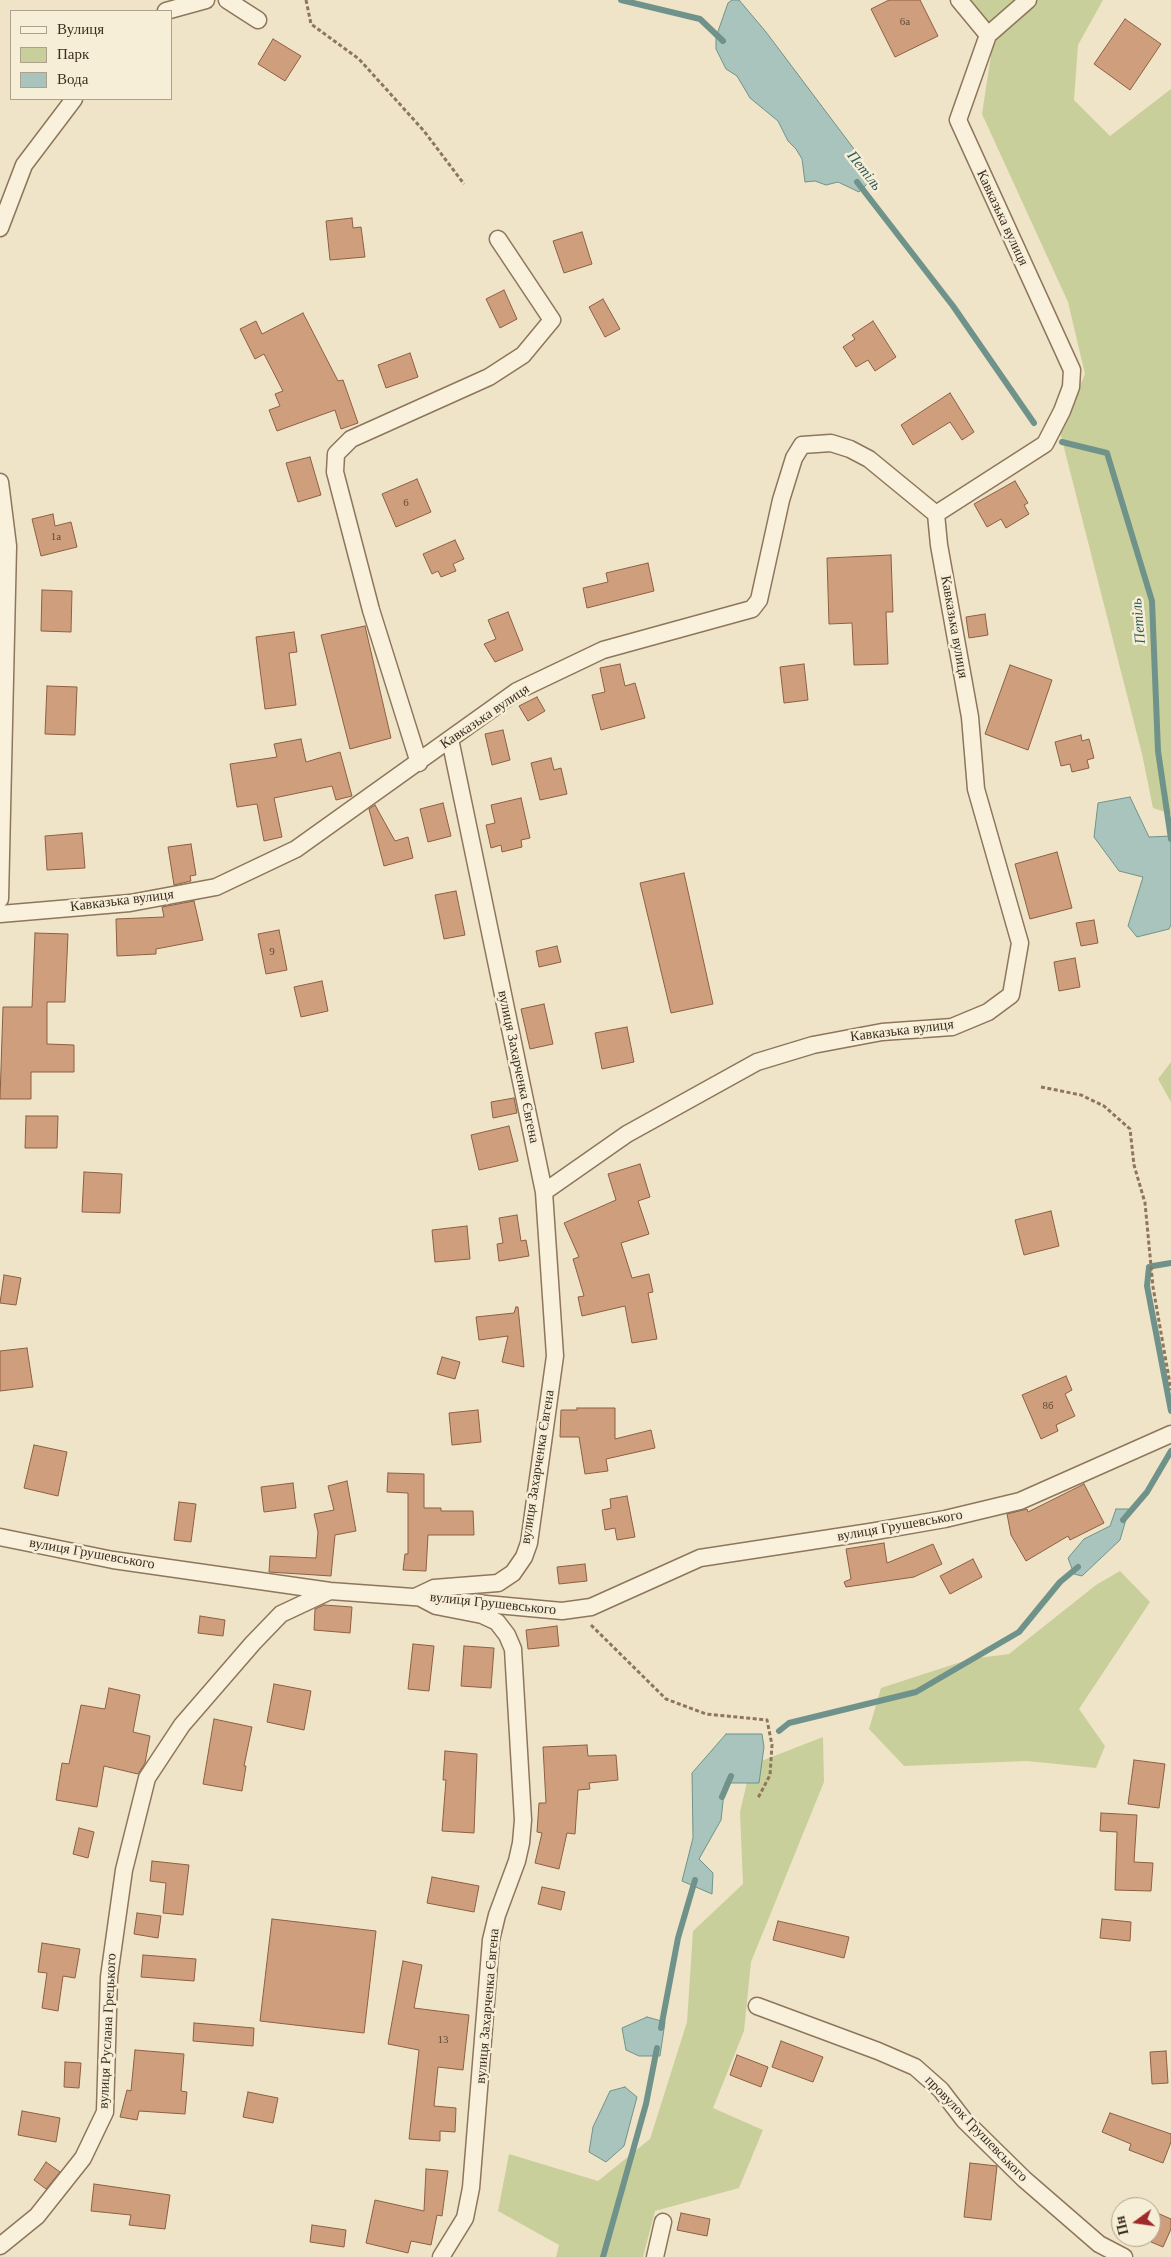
<!DOCTYPE html>
<meta charset="utf-8">
<style>
body{margin:0}
#map{position:relative;width:1171px;height:2257px;overflow:hidden;background:#f0e4c8;font-family:"Times New Roman",serif}
canvas{display:block}
.legend{position:absolute;left:10px;top:10px;width:162px;height:90px;box-sizing:border-box;background:#f7eed8;border:1px solid #ada18e;margin:0;padding:6px 9px;list-style:none;font-size:15px;color:#3d2e20}
.legend li{display:flex;align-items:center;gap:10px;height:25px}
.legend b{width:25px;border:1px solid #ada18e}
.north{position:absolute;left:1111px;top:2197px;width:50px;height:50px;box-sizing:border-box;background:#f7eed8;border:1px solid #ada18e;border-radius:50%;rotate:256deg;font-size:14px;font-weight:700;line-height:20px;text-align:center;color:#3d2e20}
.north::after{content:'';display:block;margin:auto;width:18px;height:22px;background:#9e2a2b;clip-path:polygon(50% 0,100% 100%,50% 72%,0 100%)}
</style>
<div id="map">
<canvas width="1171" height="2257"></canvas>
<ul class="legend">
<li><b style="height:6px;background:#faf1dc"></b>Вулиця</li>
<li><b style="height:14px;background:#c9cf9b"></b>Парк</li>
<li><b style="height:14px;background:#a9c4bc"></b>Вода</li>
</ul>
<div class="north">Пн</div>
</div>
<script>
const c = document.querySelector('canvas').getContext('2d');
c.lineJoin = 'round';
function paint(path, color) { c.fillStyle = color; c.fill(path, 'evenodd'); }
const shape = rows => new Path2D(rows.map(r => 'M' + r).join(''));
function stroke(path, color, width, dash) { c.strokeStyle = color; c.lineWidth = width; c.lineCap = dash ? 'butt' : 'round'; c.setLineDash(dash || []); c.stroke(path); }
function drawText(font, color, halo, rows, align = 'center') {
  c.font = font + ' "Times New Roman",serif'; c.lineWidth = 5; c.setLineDash([]); c.textBaseline = 'middle'; c.strokeStyle = halo; c.fillStyle = color; for (const [text, x, y, turn = 0] of rows) {
    c.save(); c.translate(x, y); c.rotate((+turn || 0) * Math.PI / 180); c.textAlign = isNaN(turn) ? turn : align; if (halo) c.strokeText(text, 0, 0); c.fillText(text, 0, 0); c.restore();
  }
}
paint(shape([
 [967,0,1103,0,1078,45,1074,100,1110,136,1171,89,1171,814,1153,808,1142,754,1060,432,1085,374,1068,302,982,114,994,35],
 [1171,1062,1171,1102,1158,1079],
 [1120,1571,1150,1602,1079,1709,1105,1746,1096,1768,1027,1761,904,1766,869,1729,881,1688,970,1659,1009,1654,1096,1585],
 [823,1737,824,1782,751,1962,744,2031,713,2108,763,2130,739,2188,655,2211,643,2257,556,2257,559,2245,498,2211,509,2154,598,2181,650,2139,687,2022,693,1931,743,1884,740,1812,751,1765]
]), '#c9cf9b');
const water = shape([
 [732,0,739,0,766,32,854,149,867,184,859,192,838,182,826,185,815,181,805,182,802,159,796,149,788,141,778,121,750,98,737,76,726,69,716,49,716,37,728,3,732,0],
 [1130,797,1149,837,1171,836,1171,925,1169,929,1137,937,1128,926,1143,877,1119,871,1094,837,1098,803,1130,797],
 [1116,1509,1129,1509,1120,1540,1082,1576,1074,1574,1068,1558,1084,1539,1110,1526,1116,1509],
 [726,1734,762,1734,764,1747,759,1783,725,1783,721,1820,699,1859,713,1873,712,1894,682,1881,693,1838,692,1773,726,1734],
 [647,2017,665,2022,660,2056,639,2056,626,2050,622,2028,647,2017],
 [625,2087,637,2097,624,2146,606,2162,589,2152,593,2127,610,2091,625,2087]
]);
paint(water, '#a9c4bc');
stroke(water, '#6f938a', 1);
stroke(shape([
 [621,0,700,19,723,41],
 [857,182,953,306,1034,423],
 [1062,442,1107,453,1152,601,1158,751,1171,839],
 [1153,1266,1171,1263],
 [1149,1267,1147,1286,1171,1411],
 [1123,1520,1147,1492,1171,1451],
 [779,1731,789,1723,916,1692,1019,1632,1060,1582,1078,1567],
 [722,1797,731,1776],
 [661,2028,678,1938,695,1880],
 [603,2257,646,2104,657,2048]
]), '#6f938a', 6);
const building = shape([
 [889,0,920,0,938,36,895,57,871,9,889,0],
 [1125,19,1161,44,1130,90,1094,64,1125,19],
 [273,39,301,56,285,81,258,64,273,39],
 [352,218,353,228,361,227,365,257,330,260,326,221,352,218],
 [582,232,592,264,564,273,553,241,582,232],
 [504,290,517,319,500,328,486,299,504,290],
 [603,299,620,329,605,337,589,307,603,299],
 [303,313,338,381,343,380,358,423,341,429,335,410,277,431,269,410,280,406,275,394,283,391,264,354,255,359,240,329,256,321,262,334,303,313],
 [873,321,896,357,875,371,868,360,856,367,843,347,855,339,852,335,873,321],
 [410,353,418,377,386,388,378,365,410,353],
 [950,393,974,432,962,440,950,422,913,445,901,425,950,393],
 [310,457,321,495,298,502,286,463,310,457],
 [417,479,431,512,396,527,382,494,417,479],
 [1015,481,1028,503,1024,505,1029,514,1006,528,1001,519,987,527,974,504,1015,481],
 [53,514,55,526,71,522,77,547,41,556,32,519,53,514],
 [455,540,464,559,453,564,456,571,441,577,438,571,432,574,423,554,455,540],
 [891,555,893,612,886,612,888,664,854,665,852,623,829,624,827,558,891,555],
 [648,563,654,591,587,608,583,588,608,582,606,573,648,563],
 [42,590,72,591,71,632,41,631,42,590],
 [508,612,523,650,495,662,484,644,496,639,488,620,508,612],
 [985,614,988,635,969,638,966,617,985,614],
 [365,626,391,738,350,749,321,635,365,626],
 [294,632,297,652,289,653,296,705,265,709,256,637,294,632],
 [620,664,625,686,635,683,645,718,601,730,592,695,605,692,600,668,620,664],
 [804,664,808,700,784,703,780,667,804,664],
 [1010,665,1052,680,1028,750,985,734,1010,665],
 [47,686,77,687,75,735,45,734,47,686],
 [537,697,545,711,528,721,519,706,537,697],
 [503,730,510,760,492,765,485,734,503,730],
 [1081,735,1082,741,1089,739,1094,758,1087,760,1089,768,1072,772,1070,764,1061,766,1055,742,1081,735],
 [301,739,306,762,340,752,352,796,336,800,332,786,274,798,282,837,264,841,257,804,237,807,230,764,277,757,274,744,301,739],
 [551,758,554,770,561,768,567,794,540,800,531,763,551,758],
 [521,798,530,838,521,840,522,847,502,852,501,845,491,848,486,825,495,823,491,805,521,798],
 [443,803,451,836,428,842,420,809,443,803],
 [375,805,395,841,408,837,413,858,384,866,369,809,375,805],
 [82,833,85,868,47,870,45,836,82,833],
 [191,844,196,875,190,876,191,881,174,885,168,847,191,844],
 [1057,852,1072,908,1030,919,1015,864,1057,852],
 [684,873,713,1004,671,1013,640,883,684,873],
 [456,891,465,935,444,939,435,895,456,891],
 [194,901,203,940,156,949,156,954,117,956,116,919,164,917,162,907,194,901],
 [1094,920,1098,943,1081,946,1076,923,1094,920],
 [279,930,287,970,266,974,258,934,279,930],
 [35,933,68,934,65,1002,47,1002,47,1044,74,1045,74,1072,31,1072,31,1099,0,1099,3,1007,32,1007,35,933],
 [557,946,561,962,539,967,536,951,557,946],
 [1075,958,1080,987,1059,991,1054,962,1075,958],
 [322,981,328,1011,301,1017,294,987,322,981],
 [544,1004,553,1044,530,1049,521,1009,544,1004],
 [627,1027,634,1062,602,1069,595,1033,627,1027],
 [514,1098,517,1113,493,1118,491,1102,514,1098],
 [26,1116,58,1116,57,1148,25,1148,26,1116],
 [509,1126,518,1161,479,1170,471,1135,509,1126],
 [640,1164,650,1197,638,1201,649,1234,621,1243,632,1278,649,1274,653,1292,648,1293,657,1339,632,1343,625,1306,582,1316,578,1297,584,1296,573,1259,579,1257,564,1223,616,1200,608,1174,640,1164],
 [84,1172,122,1174,120,1213,82,1212,84,1172],
 [1051,1211,1059,1246,1024,1255,1015,1220,1051,1211],
 [517,1215,521,1241,526,1240,529,1256,499,1261,497,1244,503,1243,499,1218,517,1215],
 [467,1226,470,1259,435,1262,432,1230,467,1226],
 [4,1275,21,1278,16,1305,0,1303,4,1275],
 [516,1307,518,1307,524,1367,502,1362,508,1336,479,1340,476,1317,514,1313,516,1307],
 [27,1348,33,1387,0,1391,0,1351,27,1348],
 [442,1357,460,1362,455,1379,437,1374,442,1357],
 [1066,1376,1072,1390,1065,1394,1075,1416,1056,1425,1058,1431,1041,1439,1022,1395,1066,1376],
 [577,1408,615,1408,615,1439,651,1430,655,1448,606,1459,608,1471,585,1474,579,1437,560,1437,561,1410,577,1410,577,1408],
 [478,1410,481,1442,452,1445,449,1413,478,1410],
 [34,1445,67,1452,58,1496,24,1488,34,1445],
 [388,1473,424,1474,424,1508,441,1508,441,1511,473,1511,474,1535,428,1535,426,1571,403,1570,405,1554,408,1554,408,1493,387,1492,388,1473],
 [347,1481,356,1531,335,1535,331,1576,269,1572,270,1556,316,1558,318,1532,314,1514,334,1510,328,1486,347,1481],
 [293,1483,296,1508,264,1512,261,1487,293,1483],
 [1084,1484,1104,1523,1070,1540,1068,1536,1026,1561,1011,1535,1007,1514,1027,1509,1028,1512,1084,1484],
 [627,1496,635,1537,617,1540,615,1528,605,1530,602,1510,611,1508,610,1499,627,1496],
 [179,1502,196,1504,191,1542,174,1540,179,1502],
 [884,1543,887,1563,933,1544,942,1564,914,1577,846,1587,844,1582,851,1579,846,1549,884,1543],
 [973,1559,982,1577,950,1594,940,1576,973,1559],
 [585,1564,587,1581,559,1584,557,1567,585,1564],
 [324,1605,352,1607,350,1633,314,1630,315,1609,324,1605],
 [200,1616,225,1620,223,1636,198,1633,200,1616],
 [557,1626,559,1646,528,1649,526,1630,557,1626],
 [413,1644,434,1646,429,1691,408,1689,413,1644],
 [464,1646,494,1648,491,1688,461,1686,464,1646],
 [274,1684,311,1691,304,1730,267,1722,274,1684],
 [109,1688,140,1695,133,1732,150,1736,145,1763,138,1774,104,1766,97,1807,56,1800,62,1763,69,1764,81,1705,105,1709,109,1688],
 [214,1719,252,1727,244,1766,246,1766,242,1791,203,1784,214,1719],
 [587,1745,588,1756,616,1755,618,1780,589,1783,590,1789,578,1790,575,1834,567,1833,559,1869,535,1863,542,1833,537,1832,539,1803,546,1803,543,1747,587,1745],
 [445,1751,477,1754,474,1833,442,1831,446,1780,443,1780,445,1751],
 [1134,1760,1165,1764,1159,1808,1128,1804,1134,1760],
 [1101,1813,1137,1815,1134,1862,1153,1863,1151,1891,1115,1890,1117,1832,1100,1831,1101,1813],
 [79,1828,94,1832,88,1858,73,1854,79,1828],
 [152,1861,189,1865,183,1915,163,1913,166,1883,150,1881,152,1861],
 [432,1877,479,1886,474,1912,427,1903,432,1877],
 [542,1887,565,1892,561,1910,538,1904,542,1887],
 [137,1913,161,1916,158,1938,134,1934,137,1913],
 [272,1919,376,1931,364,2033,260,2021,272,1919],
 [1102,1919,1131,1922,1130,1941,1100,1938,1102,1919],
 [778,1921,849,1937,844,1958,773,1940,778,1921],
 [42,1943,80,1949,75,1978,63,1976,58,2011,42,2008,47,1973,38,1972,42,1943],
 [143,1955,196,1959,194,1981,141,1977,143,1955],
 [403,1961,422,1965,414,2008,469,2015,463,2070,438,2067,434,2106,456,2108,455,2132,440,2131,440,2141,409,2139,419,2050,388,2044,403,1961],
 [194,2023,254,2028,253,2046,193,2041,194,2023],
 [781,2041,823,2057,813,2082,772,2067,781,2041],
 [135,2050,184,2054,181,2091,187,2092,185,2114,139,2111,137,2120,120,2117,127,2090,131,2091,135,2050],
 [1166,2051,1168,2083,1152,2084,1150,2052,1166,2051],
 [737,2055,768,2067,761,2087,730,2075,737,2055],
 [65,2062,81,2063,79,2088,64,2087,65,2062],
 [248,2092,278,2098,273,2123,243,2117,248,2092],
 [22,2111,60,2118,56,2142,18,2135,22,2111],
 [1110,2113,1171,2134,1171,2142,1163,2163,1129,2150,1131,2144,1102,2132,1110,2113],
 [46,2162,60,2172,46,2189,34,2180,46,2162],
 [970,2163,997,2166,991,2220,964,2217,970,2163],
 [426,2169,448,2171,442,2216,437,2215,431,2245,411,2241,408,2253,366,2243,375,2200,424,2211,426,2169],
 [94,2184,170,2195,165,2229,129,2225,131,2215,91,2211,94,2184],
 [1155,2212,1171,2219,1171,2229,1163,2247,1151,2242,1151,2220,1155,2212],
 [681,2213,710,2219,707,2236,677,2230,681,2213],
 [312,2225,346,2230,344,2247,310,2242,312,2225]
]);
paint(building, '#cf9f7d');
stroke(building, '#8d5f41', 1);
const street = shape([
 [227,0,258,20],
 [166,11,206,0],
 [988,35,1028,0],
 [0,228,24,165,74,99],
 [0,482,8,546,0,899],
 [419,763,371,610,335,472,336,454,351,439,489,377,523,355,552,320,498,239],
 [0,914,130,903,216,887,296,849,517,691,603,650,752,609,759,600,781,500,794,458,802,445,831,443,850,449,869,459,936,514],
 [544,1192,627,1134,757,1062,813,1045,882,1032,952,1027,988,1012,1011,995,1020,943,976,789,970,717,939,545,936,514,1045,444,1062,411,1071,387,1072,370,958,120,988,35,959,0],
 [0,1537,113,1560,330,1591,427,1598],
 [464,1602,562,1611,591,1607,700,1558,870,1532,945,1519,1020,1501,1171,1434],
 [757,2006,878,2051,915,2067,941,2090,964,2120,1024,2179,1099,2244,1124,2257],
 [0,2246,37,2216,83,2158,105,2112,109,1977,124,1870,147,1778,182,1725,253,1643,281,1614,330,1591],
 [441,2257,465,2218,471,2188,491,1940,497,1915,517,1861,521,1843,523,1820,513,1649,507,1635,497,1622,482,1615,436,1606,417,1596,434,1588,498,1583,513,1573,524,1557,529,1543,555,1356,544,1192,450,739],
 [655,2257,663,2222]
]);
stroke(street, '#8d765c', 19);
stroke(shape([
 [306,0,311,24,359,59,424,131,464,184],
 [1041,1087,1081,1095,1104,1106,1130,1129,1134,1165,1145,1203,1153,1287,1171,1390],
 [591,1625,666,1699,706,1714,767,1720,772,1745,770,1775,758,1798]
]), '#8d765c', 3, [4, 2.5]);
stroke(street, '#faf1dc', 16);
drawText('11px', '#624a37', null, [
 ["6а",905,22],
 ["6",406,503],
 ["1а",56,537],
 ["9",272,952],
 ["8б",1048,1406],
 ["13",443,2040]
]);
drawText('14px', '#3d2e20', '#f7eed8', [
 ["Кавказька вулиця",1002,218,65],
 ["Кавказька вулиця",954,627,80],
 ["Кавказька вулиця",485,717,-34],
 ["Кавказька вулиця",122,901,-7],
 ["Кавказька вулиця",902,1031,-7],
 ["вулиця Захарченка Євгена",518,1067,78],
 ["вулиця Захарченка Євгена",538,1467,-81],
 ["вулиця Грушевського",900,1526,-10],
 ["вулиця Грушевського",92,1554,10],
 ["вулиця Грушевського",493,1604,6],
 ["вулиця Захарченка Євгена",488,2006,-85],
 ["вулиця Руслана Грецького",108,2031,-87],
 ["провулок Грушевського",976,2129,46]
]);
drawText('italic 15px', '#2f5d5a', '#f7eed8', [
 ["Петіль",864,171,52],
 ["Петіль",1139,621,-95]
]);
</script>
